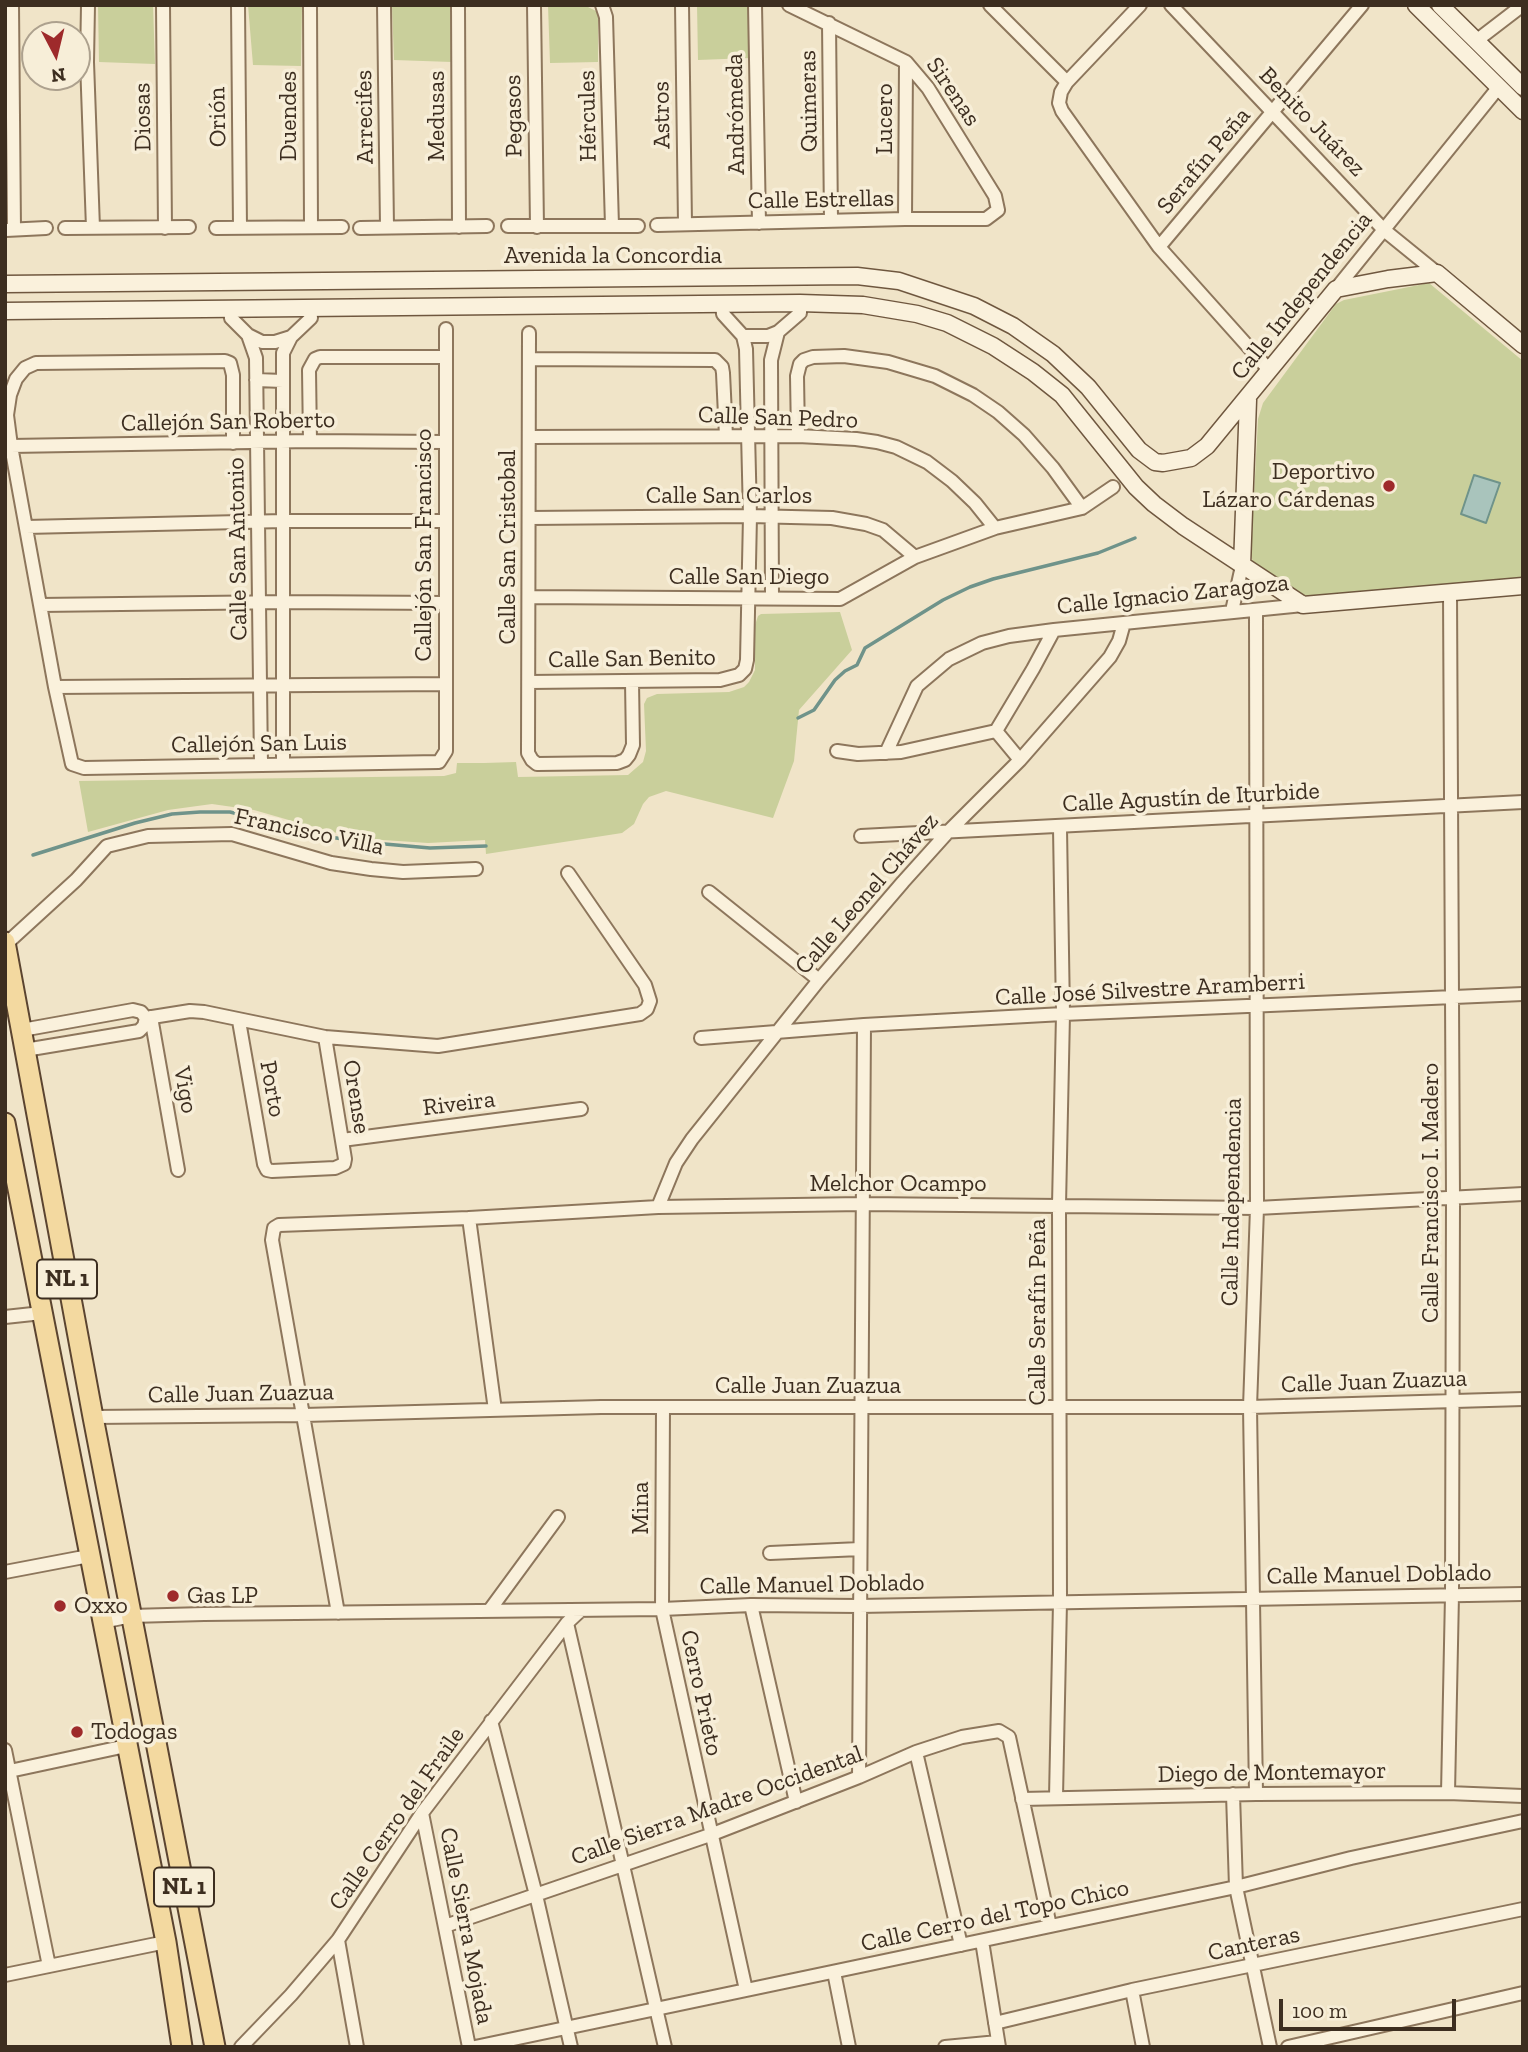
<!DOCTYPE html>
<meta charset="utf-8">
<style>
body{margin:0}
#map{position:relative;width:1528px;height:2052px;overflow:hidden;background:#f0e4c8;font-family:"Zilla Slab",serif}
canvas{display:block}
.frame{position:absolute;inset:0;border:7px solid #3d2e20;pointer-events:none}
.north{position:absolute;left:21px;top:21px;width:70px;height:70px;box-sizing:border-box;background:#f7eed8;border:2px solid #ada18e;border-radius:50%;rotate:173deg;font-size:19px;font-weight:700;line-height:28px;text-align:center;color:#3d2e20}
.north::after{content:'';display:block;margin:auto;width:24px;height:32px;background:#9e2a2b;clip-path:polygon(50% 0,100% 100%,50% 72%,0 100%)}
.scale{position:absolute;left:1279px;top:1999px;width:177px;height:32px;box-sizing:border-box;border:4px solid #3d2e20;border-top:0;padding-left:9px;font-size:21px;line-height:24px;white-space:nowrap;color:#3d2e20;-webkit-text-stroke:5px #f7eed8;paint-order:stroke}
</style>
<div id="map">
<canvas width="1528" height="2052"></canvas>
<div class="frame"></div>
<div class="north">N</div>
<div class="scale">100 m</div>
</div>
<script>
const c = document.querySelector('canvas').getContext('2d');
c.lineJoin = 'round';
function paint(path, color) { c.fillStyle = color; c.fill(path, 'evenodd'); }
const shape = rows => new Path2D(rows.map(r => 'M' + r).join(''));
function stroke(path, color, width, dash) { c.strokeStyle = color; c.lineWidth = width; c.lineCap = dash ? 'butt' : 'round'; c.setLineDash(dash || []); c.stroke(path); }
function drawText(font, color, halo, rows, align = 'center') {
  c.font = font + ' "Zilla Slab",serif'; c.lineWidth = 7; c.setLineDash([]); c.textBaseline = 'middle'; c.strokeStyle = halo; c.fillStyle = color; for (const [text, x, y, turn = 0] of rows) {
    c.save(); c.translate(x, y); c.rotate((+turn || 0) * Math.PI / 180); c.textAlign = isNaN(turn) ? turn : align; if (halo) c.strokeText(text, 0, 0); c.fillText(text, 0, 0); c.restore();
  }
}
paint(shape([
 [98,5,153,5,155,64,99,62],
 [248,5,302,5,301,66,253,65],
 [392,5,451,5,452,62,394,60],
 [548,5,584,5,598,12,598,62,550,63],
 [697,5,748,5,750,58,698,60],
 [1429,283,1523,361,1523,579,1309,598,1253,563,1251,554,1258,419,1263,403,1336,304,1344,300],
 [840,612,852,650,799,710,794,761,773,818,666,791,649,797,643,804,634,824,622,833,486,854,485,840,428,843,368,839,327,831,254,810,212,804,168,810,88,832,79,781,444,776,456,773,457,763,484,763,516,762,518,777,628,775,643,762,646,751,644,704,647,698,657,694,729,692,744,687,749,682,755,670,755,625,758,616,761,614]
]), '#c9cf9b');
const water = shape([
 [1474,475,1500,483,1486,523,1461,514,1474,475]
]);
paint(water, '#a9c4bc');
stroke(water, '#6f938a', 2);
stroke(shape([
 [798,718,814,710,835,680,845,671,857,665,865,648,943,600,970,587,993,579,1098,553,1135,538],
 [33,855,135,823,172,814,200,812,230,812,330,837,362,842,430,848,486,846]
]), '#6f938a', 3.5);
const minor = shape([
 [12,5,14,229],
 [88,5,87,62,93,228],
 [163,5,165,228],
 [238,5,240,228],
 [310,5,311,227],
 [384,5,387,227],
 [458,5,459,227],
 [534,5,537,227],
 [602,5,606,17,612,226],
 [682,5,685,224],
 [755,5,759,223],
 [990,5,1067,82],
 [1140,5,1067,82,1061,92,1059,103,1062,111,1159,247,1270,371],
 [1171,5,1384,230,1437,273],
 [829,23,831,221],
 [1476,41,1523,5],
 [905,219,906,62],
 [657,225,905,219,986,219,998,210,995,196,928,88,906,62,789,5],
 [508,226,638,226],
 [65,228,189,227],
 [216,228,342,227],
 [360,228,487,226],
 [6,230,46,228],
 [1159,247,1362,5],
 [1336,289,1498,88],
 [230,309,231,318,248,335,256,358,261,765],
 [529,333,528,753,532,760,537,764,617,763,625,760,629,755,633,745,632,682],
 [248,335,262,342,275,342,291,337],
 [743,336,768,336,778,332],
 [529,359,715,360,722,367,723,373,726,436],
 [256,380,283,381],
 [798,436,797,376,800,364,804,360,813,357,844,356,888,362,935,376,973,395,998,412,1024,435,1053,468,1082,508],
 [529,437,798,436,856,439,877,442,896,447,927,462,952,481,975,503,995,528],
 [310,441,309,370,315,359,320,357,445,357],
 [233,443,233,375,230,363,225,361,36,363,25,368,16,379,10,395,7,415,11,446,55,687,72,764,84,768,439,762,446,751,446,329],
 [11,446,310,441,445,442],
 [530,518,750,516,832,518,866,524,883,530,915,557],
 [26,527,283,521,446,521],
 [529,597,840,599,915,557,995,528,1082,508,1113,487],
 [772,598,771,360,778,332,800,313,800,303],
 [40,605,284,602,446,603],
 [1232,611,1242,566],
 [529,682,720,680,739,675,745,669,747,660,750,516,746,349,743,336,723,314,722,304],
 [55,687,446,684],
 [837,751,858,754,901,752,996,731],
 [886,753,917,686,949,659,982,643,1009,636,1054,630,1303,605],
 [1020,760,996,731,1033,669,1054,630],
 [283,764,283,353,291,337,311,318,310,307],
 [861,836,1523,802],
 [709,892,819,980],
 [6,944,76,880,107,846,148,836,232,834,331,863,371,869,403,872,476,869],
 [151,1017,178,1170],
 [239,1021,264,1164,267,1170,272,1171,335,1168,344,1164,345,1159,325,1037],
 [22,1030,133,1010,141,1012,146,1018,190,1011,204,1012,325,1037,438,1046,640,1014,647,1009,650,1001,645,985,568,873],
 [701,1038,864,1025,1063,1014,1523,994],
 [25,1050,139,1031,144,1026,146,1018],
 [342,1140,581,1109],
 [658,1207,676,1163,692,1139,819,980,903,882,948,832,1020,760,1110,657,1119,641,1124,623],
 [469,1218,495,1410],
 [5,1317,42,1313],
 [663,1407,662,1609,746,1990],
 [93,1417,304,1415,601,1407,1250,1407,1523,1399],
 [770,1553,860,1549],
 [5,1572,89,1556],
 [751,1605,796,1802],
 [489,1611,558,1517],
 [338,1613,272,1240,274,1228,279,1225,469,1218,658,1207,863,1204,1257,1208,1523,1194],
 [102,1622,131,1616,204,1614,662,1609,751,1605,859,1606,1523,1594],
 [567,1623,665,2047],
 [491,1721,536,1895,571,2047],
 [5,1750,49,1966],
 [916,1752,961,1945],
 [5,1772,126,1746],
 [859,1777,864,1025],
 [1448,1793,1452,1595,1453,1198,1450,593],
 [1233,1794,1236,1887,1270,2047],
 [1256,1794,1250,1407,1257,1208,1256,611],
 [1056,1797,1060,1602,1059,1205,1063,1014,1060,828],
 [1022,1799,1256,1794,1448,1793,1523,1796],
 [422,1813,469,2047],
 [445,1926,710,1835,859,1777,916,1752,962,1737,999,1731,1009,1737,1050,1926],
 [338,1940,357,2047],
 [982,1941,999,2047],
 [834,1972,849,2047],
 [5,1975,166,1942],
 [1132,1990,1143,2047],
 [995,2023,1132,1990,1523,1909],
 [241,2047,291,1995,338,1940,422,1813,567,1623,581,1610],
 [475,2047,1236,1887,1351,1858,1523,1821],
 [945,2047,998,2042],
 [1288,2047,1523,1993]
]);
const secondary = shape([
 [1416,5,1523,111],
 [1440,5,1523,87],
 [5,284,857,276,899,281,974,306,1013,326,1053,354,1088,387,1139,450,1155,462,1163,463,1191,458,1207,446,1336,289,1388,279,1437,273,1523,345],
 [5,311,800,303,863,305,917,314,947,323,993,346,1033,372,1062,395,1136,487,1154,504,1183,526,1303,605,1523,586],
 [1242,566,1248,400]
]);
const primary = shape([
 [5,942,93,1417,215,2047],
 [5,1123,166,1942,182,2047]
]);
stroke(minor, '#8d765c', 16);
stroke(secondary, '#6f573f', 19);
stroke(primary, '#5b4430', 23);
stroke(minor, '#faf1dc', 12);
stroke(secondary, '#faf1dc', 16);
stroke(primary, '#f3d9a0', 19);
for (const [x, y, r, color] of [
 [1389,486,7,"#9e2a2b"],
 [173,1596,7,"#9e2a2b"],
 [60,1606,7,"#9e2a2b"],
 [77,1732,7,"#9e2a2b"]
]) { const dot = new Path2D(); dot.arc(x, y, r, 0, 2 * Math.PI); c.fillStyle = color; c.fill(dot); stroke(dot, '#f7eed8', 2.5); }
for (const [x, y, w] of [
 [67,1279,60],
 [184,1887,60]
]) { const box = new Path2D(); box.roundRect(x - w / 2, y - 19.5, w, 39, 5); c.fillStyle = '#f7eed8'; c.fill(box); stroke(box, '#3d2e20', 2); }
drawText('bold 23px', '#3d2e20', null, [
 ["NL 1",67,1279],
 ["NL 1",184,1887]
]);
drawText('24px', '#3d2e20', '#f7eed8', [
 ["Sirenas",953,92,56],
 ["Quimeras",809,101,-91],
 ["Andrómeda",736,114,-91],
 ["Astros",662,115,-91],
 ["Duendes",289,116,-90],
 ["Medusas",437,116,-90],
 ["Pegasos",514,116,-91],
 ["Hércules",588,116,-91],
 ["Diosas",143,117,-91],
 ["Orión",218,117,-91],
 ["Arrecifes",365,117,-91],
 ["Lucero",885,119,-90],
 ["Benito Juárez",1312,122,46],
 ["Serafín Peña",1204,161,-50],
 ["Calle Estrellas",821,200,-1],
 ["Avenida la Concordia",613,256],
 ["Calle Independencia",1302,296,-51],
 ["Calle San Pedro",778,418,2],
 ["Callejón San Roberto",228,422,-1],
 ["Calle San Carlos",729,496],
 ["Callejón San Francisco",424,545,-90],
 ["Calle San Cristobal",508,547,-90],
 ["Calle San Antonio",238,549,-91],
 ["Calle San Diego",749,577],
 ["Calle Ignacio Zaragoza",1173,595,-6],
 ["Calle San Benito",632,659,-1],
 ["Callejón San Luis",259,744,-1],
 ["Calle Agustín de Iturbide",1191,798,-3],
 ["Francisco Villa",309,832,12],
 ["Calle Leonel Chávez",867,894,-49],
 ["Calle José Silvestre Aramberri",1150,990,-3],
 ["Porto",272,1089,80],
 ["Vigo",185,1090,80],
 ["Orense",356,1097,81],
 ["Riveira",459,1104,-7],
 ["Melchor Ocampo",898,1184],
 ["Calle Francisco I. Madero",1431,1193,-90],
 ["Calle Independencia",1232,1202,-89],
 ["Calle Serafín Peña",1038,1312,-90],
 ["Calle Juan Zuazua",1374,1382,-2],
 ["Calle Juan Zuazua",808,1386],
 ["Calle Juan Zuazua",241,1394,-1],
 ["Mina",641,1508,-90],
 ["Calle Manuel Doblado",1379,1575,-1],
 ["Calle Manuel Doblado",812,1585,-1],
 ["Cerro Prieto",701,1693,78],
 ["Diego de Montemayor",1272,1773,-1],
 ["Calle Sierra Madre Occidental",717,1806,-20],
 ["Calle Cerro del Fraile",397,1819,-55],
 ["Calle Cerro del Topo Chico",995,1916,-12],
 ["Calle Sierra Mojada",466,1926,79],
 ["Canteras",1254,1944,-12]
]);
drawText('24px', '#3d2e20', '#f7eed8', [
 ["Deportivo",1375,472,"right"],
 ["Lázaro Cárdenas",1375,500,"right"],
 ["Gas LP",187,1596],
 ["Oxxo",74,1606],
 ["Todogas",91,1732]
], 'left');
</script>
